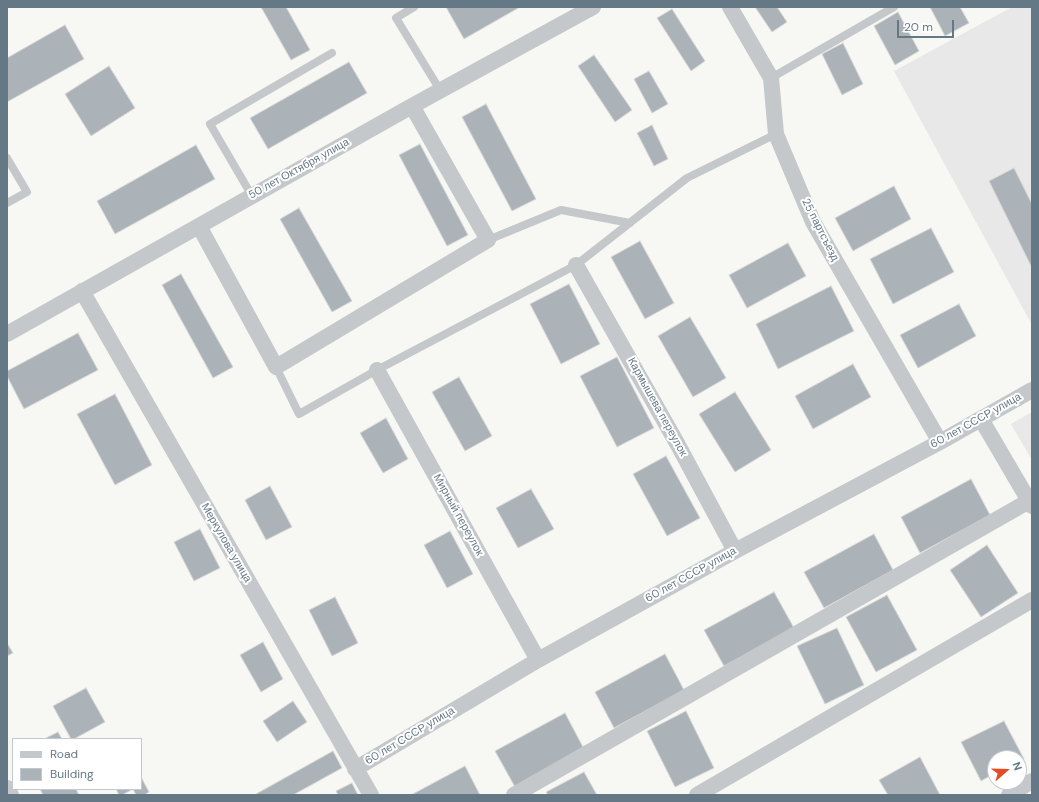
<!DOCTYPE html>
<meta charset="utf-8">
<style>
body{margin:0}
#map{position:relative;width:1039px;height:802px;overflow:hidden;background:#f7f7f3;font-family:"DM Sans",sans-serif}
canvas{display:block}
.frame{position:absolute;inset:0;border:8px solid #657885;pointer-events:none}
.legend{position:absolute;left:12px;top:738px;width:130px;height:52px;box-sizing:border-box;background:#fff;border:1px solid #c1c9ce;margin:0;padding:5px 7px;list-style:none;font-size:12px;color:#657885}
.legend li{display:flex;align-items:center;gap:8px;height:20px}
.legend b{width:20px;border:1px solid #c1c9ce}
.north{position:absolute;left:987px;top:750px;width:40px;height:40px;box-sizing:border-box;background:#fff;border:1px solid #c1c9ce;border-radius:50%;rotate:70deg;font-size:11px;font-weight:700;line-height:16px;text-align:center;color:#657885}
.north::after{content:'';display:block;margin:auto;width:14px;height:18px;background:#e54b25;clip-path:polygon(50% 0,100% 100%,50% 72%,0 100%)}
.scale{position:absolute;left:897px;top:20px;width:57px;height:18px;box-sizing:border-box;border:2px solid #657885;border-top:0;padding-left:5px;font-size:12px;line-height:14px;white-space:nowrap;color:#657885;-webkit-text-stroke:3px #fff;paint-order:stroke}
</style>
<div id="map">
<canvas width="1039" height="802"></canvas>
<div class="frame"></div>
<ul class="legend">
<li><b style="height:5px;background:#c4c8cb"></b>Road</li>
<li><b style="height:11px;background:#abb3b9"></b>Building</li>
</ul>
<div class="north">N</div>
<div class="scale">20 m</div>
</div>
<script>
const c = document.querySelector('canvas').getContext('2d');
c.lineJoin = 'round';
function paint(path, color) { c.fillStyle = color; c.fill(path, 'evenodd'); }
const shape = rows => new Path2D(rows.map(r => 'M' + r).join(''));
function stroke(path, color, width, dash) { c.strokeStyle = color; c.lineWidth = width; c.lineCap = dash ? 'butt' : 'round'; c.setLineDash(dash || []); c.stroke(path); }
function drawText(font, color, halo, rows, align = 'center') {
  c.font = font + ' "DM Sans",sans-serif'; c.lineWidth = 4; c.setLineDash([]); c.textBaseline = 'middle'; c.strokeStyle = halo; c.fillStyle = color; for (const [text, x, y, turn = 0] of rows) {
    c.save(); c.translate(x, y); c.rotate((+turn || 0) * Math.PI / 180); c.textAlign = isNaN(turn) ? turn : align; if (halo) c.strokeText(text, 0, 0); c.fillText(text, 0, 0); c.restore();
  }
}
paint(shape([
 [1012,7,1032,7,1032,325,894,71],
 [1032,412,1032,460,1011,424]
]), '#e7e8e7');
const building = shape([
 [261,7,286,7,310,50,291,60,261,7],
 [446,7,520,7,464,39,446,7],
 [755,7,777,7,787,22,772,32,755,7],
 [930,7,960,7,969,23,945,36,930,7],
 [672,9,705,61,691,71,657,18,672,9],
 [898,12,919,51,895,65,874,26,898,12],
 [65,25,84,59,7,102,7,58,65,25],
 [843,43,863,84,842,95,822,54,843,43],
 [594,55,632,110,615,122,578,66,594,55],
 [349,62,367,93,268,149,250,118,349,62],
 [109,66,135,108,91,136,65,94,109,66],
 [649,71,668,104,652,113,634,79,649,71],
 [486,104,536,199,512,211,462,117,486,104],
 [652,125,668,159,654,166,637,133,652,125],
 [420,144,468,235,447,246,399,155,420,144],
 [196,145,215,179,115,234,97,201,196,145],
 [1014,168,1032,204,1032,268,989,181,1014,168],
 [894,186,911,219,853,251,835,218,894,186],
 [299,208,352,301,332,312,280,219,299,208],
 [931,228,954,272,893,304,870,259,931,228],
 [640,241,674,303,645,319,611,257,640,241],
 [788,243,806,276,747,308,729,275,788,243],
 [181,274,233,367,213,378,162,285,181,274],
 [569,284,600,344,561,364,530,304,569,284],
 [831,286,854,331,778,369,756,324,831,286],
 [959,304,976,336,918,368,900,335,959,304],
 [690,317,726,378,693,397,658,336,690,317],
 [78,333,98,370,24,409,7,376,7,371,78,333],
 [617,357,654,428,617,447,580,376,617,357],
 [853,364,871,397,813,429,795,396,853,364],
 [459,377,492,436,465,451,432,392,459,377],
 [735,392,771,450,735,472,699,414,735,392],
 [115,394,152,465,115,485,77,414,115,394],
 [386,418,408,459,383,473,360,433,386,418],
 [666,456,700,518,667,536,633,474,666,456],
 [971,479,990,515,920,553,901,517,971,479],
 [270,486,292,527,266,540,245,500,270,486],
 [531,489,554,529,518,548,496,508,531,489],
 [200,529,220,568,194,581,174,542,200,529],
 [450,531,473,574,447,588,424,545,450,531],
 [874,534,893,570,824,608,804,572,874,534],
 [987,545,1018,593,981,617,950,570,987,545],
 [774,592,794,628,724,666,704,630,774,592],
 [887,595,917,650,876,672,846,617,887,595],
 [335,597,358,643,332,656,309,610,335,597],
 [837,628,864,685,825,704,797,646,837,628],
 [263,642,283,679,261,692,240,655,263,642],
 [7,643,13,653,7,656,7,643],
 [665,654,684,690,614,728,595,692,665,654],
 [86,688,105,722,74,739,71,739,53,706,86,688],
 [293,701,307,722,277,742,263,721,293,701],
 [686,711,714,768,675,787,647,731,686,711],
 [565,713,584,749,515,787,495,751,565,713],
 [1004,721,1024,759,1019,761,1019,758,995,758,995,773,981,781,961,742,1004,721],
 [58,732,62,739,44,739,58,732],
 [333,751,342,768,293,795,257,795,256,794,333,751],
 [920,757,940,795,888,795,879,780,920,757],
 [465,766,480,795,411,795,465,766],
 [584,772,597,795,548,795,546,792,584,772],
 [141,777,149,792,144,795,136,795,133,789,141,789,141,777],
 [352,783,358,795,338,795,336,791,352,783],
 [40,789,76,789,79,795,43,795,40,789],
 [116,789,133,789,122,795,119,795,116,789]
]);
paint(building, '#abb3b9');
stroke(building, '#d8d8d6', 1);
stroke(shape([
 [414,7,396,18,440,90],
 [771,78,894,7],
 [7,158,27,192,7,203],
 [252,196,210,124,332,53],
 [488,240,561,210,630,223],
 [276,367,299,414,377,370,576,265,687,178,776,134]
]), '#c4c8cb', 8);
stroke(shape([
 [730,7,771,78,776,134,813,222,940,442],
 [199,226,276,367,488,240,412,106],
 [576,265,678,445,735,551],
 [82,291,371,795],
 [7,334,412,106,593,7],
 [377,370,538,660],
 [981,419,1032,506],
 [355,769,538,660,735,551,940,442,1032,390],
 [7,788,11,795],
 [514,795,1029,501],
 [697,795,1032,600],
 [1009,795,1032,781]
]), '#c4c8cb', 16);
drawText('11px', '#657885', '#fff', [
 ["50 лет Октября улица",299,169,-29],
 ["25 партсъезд",820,230,63],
 ["Кармышева переулок",657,407,61],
 ["60 лет СССР улица",976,421,-29],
 ["Мирный переулок",458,515,61],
 ["Меркулова улица",226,543,60],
 ["60 лет СССР улица",691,575,-29],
 ["60 лет СССР улица",410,736,-31]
]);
</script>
